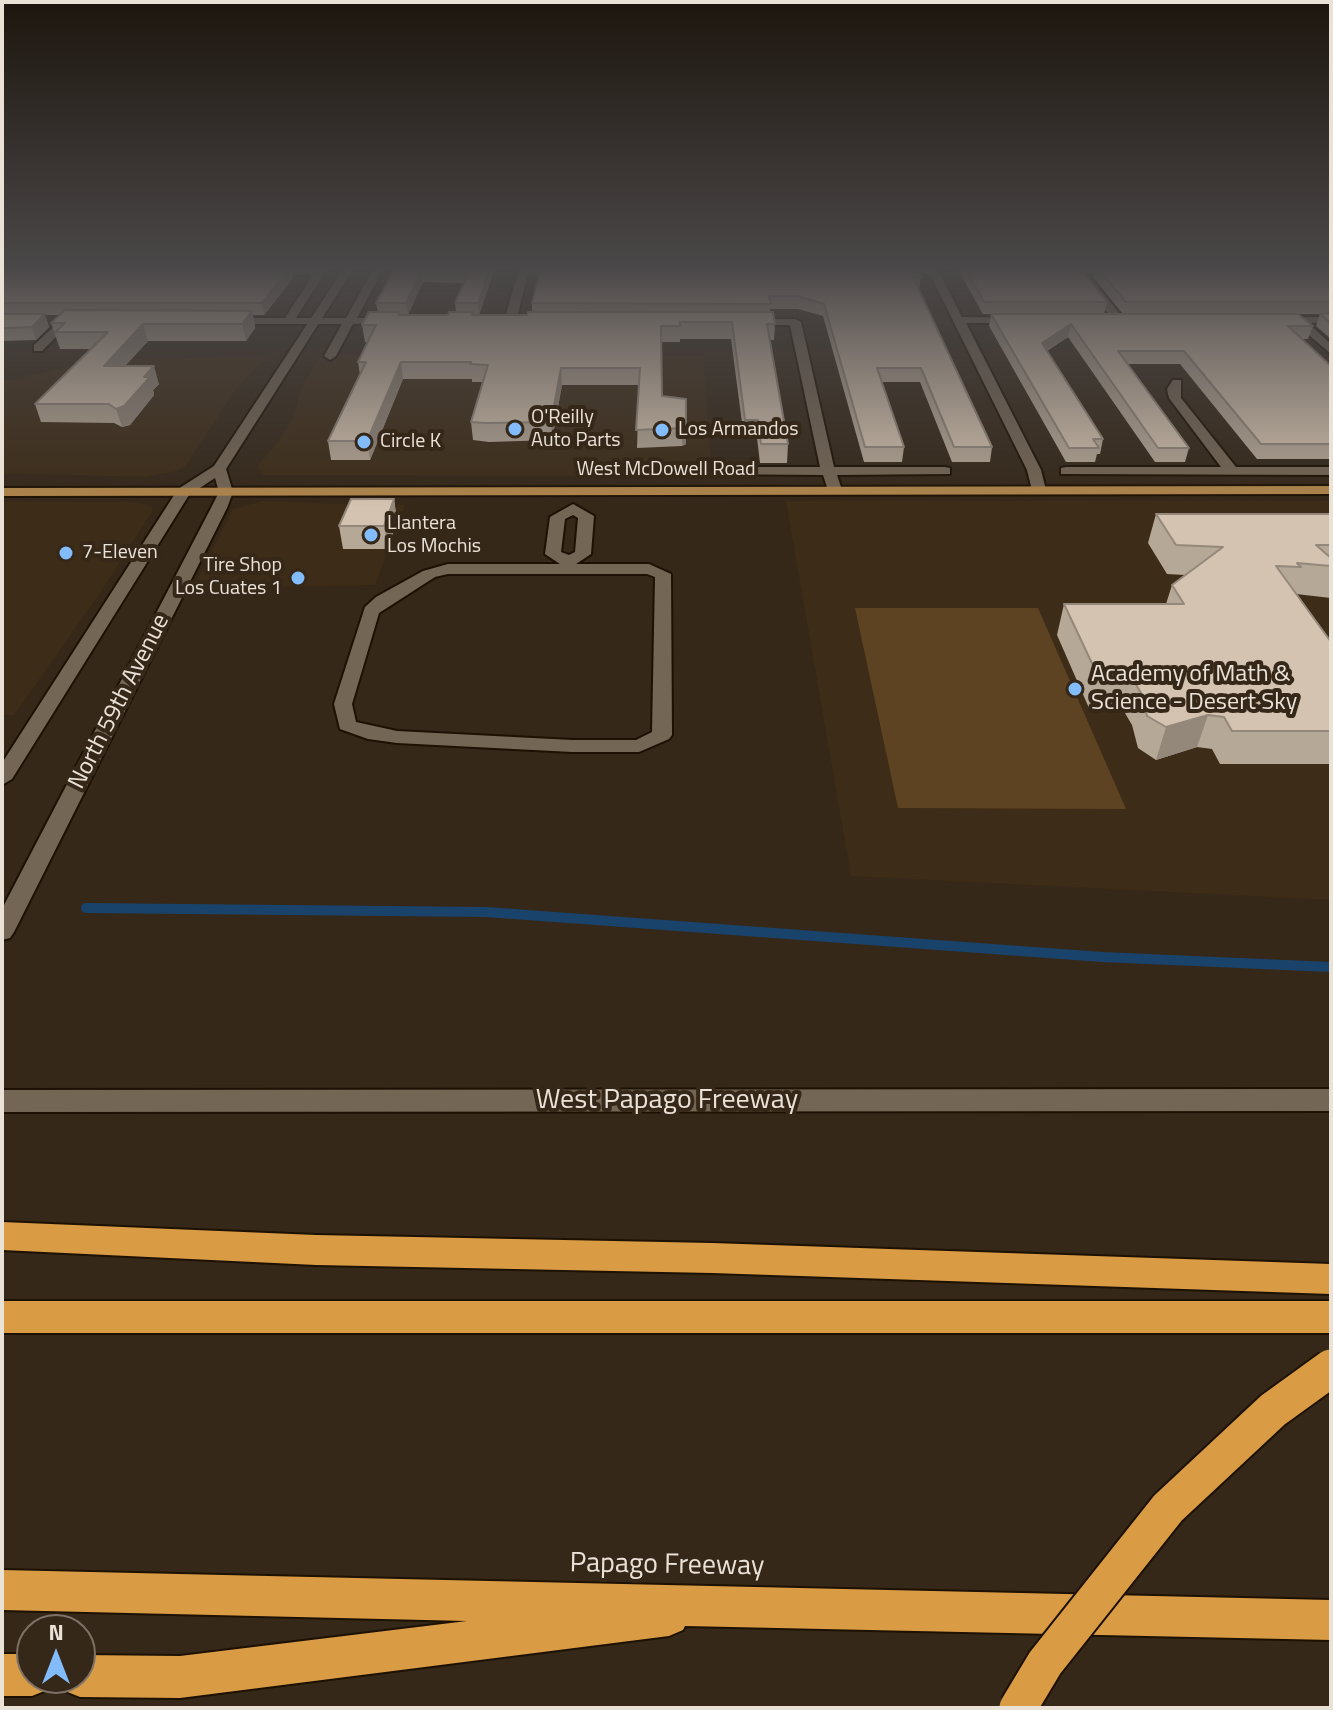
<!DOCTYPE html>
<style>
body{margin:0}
#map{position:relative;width:1333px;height:1710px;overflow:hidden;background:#352819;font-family:"Titillium Web",sans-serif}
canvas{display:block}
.frame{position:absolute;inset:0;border:4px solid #eae1d7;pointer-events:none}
.north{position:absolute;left:16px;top:1614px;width:80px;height:80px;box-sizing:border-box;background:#352819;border:2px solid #7d7265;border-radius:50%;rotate:0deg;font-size:22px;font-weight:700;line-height:32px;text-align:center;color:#eae1d7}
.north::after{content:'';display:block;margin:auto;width:28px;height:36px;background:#82bcfa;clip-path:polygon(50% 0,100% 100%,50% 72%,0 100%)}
</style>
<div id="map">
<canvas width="1333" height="1710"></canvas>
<div class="frame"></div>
<div class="north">N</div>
</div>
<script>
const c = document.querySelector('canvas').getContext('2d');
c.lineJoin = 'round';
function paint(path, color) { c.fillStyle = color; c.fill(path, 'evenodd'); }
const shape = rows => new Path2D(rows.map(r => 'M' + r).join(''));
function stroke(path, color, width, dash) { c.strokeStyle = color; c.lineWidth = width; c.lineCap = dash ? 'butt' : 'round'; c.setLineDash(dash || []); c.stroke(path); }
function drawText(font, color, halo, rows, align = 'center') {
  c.font = font + ' "Titillium Web",sans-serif'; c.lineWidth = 8; c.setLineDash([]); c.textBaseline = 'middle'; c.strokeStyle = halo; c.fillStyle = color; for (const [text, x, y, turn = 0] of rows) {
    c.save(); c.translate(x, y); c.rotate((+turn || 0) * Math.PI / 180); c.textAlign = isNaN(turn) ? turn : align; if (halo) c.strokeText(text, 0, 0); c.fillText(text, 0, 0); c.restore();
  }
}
paint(shape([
 [322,354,703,356,712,476,264,475,257,466,280,440,295,413,301,389],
 [266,357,236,389,186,465,177,471,145,477,2,473,2,381,111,359],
 [263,501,362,505,405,505,375,585,193,588,233,509],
 [786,501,1331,501,1331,900,851,876],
 [2,502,133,502,151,506,153,510,98,596,14,715,2,715]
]), '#3d2c17');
paint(shape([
 [855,608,1038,608,1126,809,898,808]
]), '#5d4322');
stroke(shape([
 [86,908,486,912,1102,957,1331,967]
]), '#1a436b', 10);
const minor = shape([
 [328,268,296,318,346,318,374,268,384,268,357,318,393,318,397,319,397,323,353,324,336,356,330,360,324,356,342,324,223,324,217,321,223,318,285,318,313,275,263,275,259,274,259,270,328,268],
 [519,268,573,271,568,274,528,274,516,321,510,324,504,321,519,268],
 [888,268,937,268,962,317,1022,318,1024,320,1018,323,966,323,1041,470,1046,490,1044,493,1034,493,1032,490,1027,470,930,274,890,274,885,271,888,268],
 [1077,268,1124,268,1127,271,1122,274,1079,274,1074,271,1077,268],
 [1084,280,1092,280,1123,318,1123,322,1115,322,1084,284,1084,280],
 [1276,317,1331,317,1331,323,1308,323,1331,344,1331,354,1295,323,1272,322,1272,318,1276,317],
 [62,319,72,321,42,351,34,351,34,345,62,319],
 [795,319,801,322,834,467,945,467,950,468,950,474,837,475,842,490,835,494,828,490,823,475,700,474,700,468,705,467,820,467,790,325,747,325,741,322,747,319,795,319],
 [1173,380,1181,380,1181,398,1236,467,1331,467,1331,475,1061,474,1061,468,1066,467,1221,467,1169,398,1167,389,1173,380],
 [573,504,594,516,591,554,576,564,649,564,671,574,672,735,669,739,639,752,572,752,397,743,368,739,340,729,334,704,365,607,376,597,423,571,448,564,560,564,545,554,550,517,573,504],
 [573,515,578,518,575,552,569,555,561,552,565,519,573,515],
 [448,574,647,574,655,577,652,732,636,740,572,740,397,731,356,722,352,704,379,613,435,577,448,574]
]);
const secondary = shape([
 [344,268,354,268,226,469,233,492,227,508,14,932,10,938,2,940,2,909,211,508,219,492,215,478,189,495,12,779,2,785,2,763,178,489,214,466,344,268],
 [1331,1089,1331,1111,2,1112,2,1090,1331,1089]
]);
const primary = shape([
 [1331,486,1331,494,2,496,2,488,1331,486]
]);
const motorway = shape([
 [2,1222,316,1235,712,1243,1331,1264,1331,1294,712,1273,316,1265,2,1250,2,1222],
 [2,1301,1331,1301,1331,1333,2,1333,2,1301],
 [2,1570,1331,1600,1331,1640,685,1626,683,1630,669,1636,180,1698,80,1697,65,1691,60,1678,80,1678,80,1655,180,1656,467,1621,2,1610,2,1570],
 [2,1654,32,1654,32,1678,52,1678,47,1690,32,1696,2,1696,2,1654]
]);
stroke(minor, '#1c1103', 4);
stroke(secondary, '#1c1103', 4);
stroke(primary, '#1c1103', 4);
stroke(motorway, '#1c1103', 4);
paint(minor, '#746655');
paint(secondary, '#746655');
paint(primary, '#b1864b');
paint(motorway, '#da9b45');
const motorwayBridge = shape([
 [1018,1708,1045,1663,1168,1508,1273,1410,1331,1368]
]);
stroke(motorwayBridge, '#1c1103', 41, []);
stroke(motorwayBridge, '#da9b45', 37);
paint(shape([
 [2,268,293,278,264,315,253,315,255,328,246,341,148,341,125,366,159,384,153,390,154,395,130,425,122,427,114,423,41,422,35,404,90,349,60,349,51,323,60,315,45,315,49,327,36,340,2,341],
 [395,268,495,268,479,315,527,315,532,312,532,303,921,277,919,289,992,447,990,462,952,462,920,382,882,382,904,447,902,462,864,462,823,316,798,309,770,309,770,312,775,324,774,340,770,340,788,444,787,463,760,463,757,438,744,438,731,339,680,339,680,342,661,342,662,396,686,399,686,444,682,446,637,448,639,385,562,385,552,440,489,442,473,440,471,422,483,382,472,382,472,379,403,379,370,460,331,460,328,441,360,375,358,362,368,342,365,342,362,325,378,312,376,303],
 [423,282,464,283,455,303,456,312,448,315,408,315],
 [957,268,1080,268,1107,302,1104,314,1123,314,1093,277,1095,268,1331,268,1331,339,1316,326,1320,314,1298,314,1313,326,1308,339,1301,339,1331,366,1331,459,1257,459,1180,364,1127,364,1189,448,1185,462,1155,462,1068,337,1047,351,1103,439,1100,454,1097,454,1095,462,1066,462,989,326,991,314,983,314],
 [394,499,397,521,388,549,343,549,339,526],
 [1156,514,1331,514,1331,598,1296,594,1331,642,1331,764,1220,764,1212,749,1197,747,1156,760,1138,748,1132,725,1122,708,1089,708,1057,635,1064,604,1166,604,1172,585,1185,575,1167,574,1148,543]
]), '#b6a897');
paint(shape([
 [289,268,291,268,293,278,264,315,262,303],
 [490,268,495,268,479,315,478,303],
 [421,270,423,282,408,315,406,303],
 [252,311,255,328,246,341,242,324],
 [45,314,49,327,36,340,32,327],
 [143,324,148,341,109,383,104,366],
 [1071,324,1068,337,1039,355,1042,343],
 [401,362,403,379,370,460,367,441],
 [154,366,159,384,153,390,154,395,130,425,122,427,116,409],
 [561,368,562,385,552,440,551,422],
 [686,426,686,444,682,446,682,428],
 [394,499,397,521,388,549,384,526],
 [1208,715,1197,747,1156,760,1166,727]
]), '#94887b');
const building = shape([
 [2,268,289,268,262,303,2,303,2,268],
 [395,268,490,268,478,303,455,303,469,271,421,270,406,303,376,303,395,268],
 [541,268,917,268,921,277,913,277,992,447,954,447,921,368,877,368,904,447,865,447,824,304,798,296,769,296,771,304,532,303,541,268],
 [965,268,1080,268,1107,302,984,302,965,268],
 [1098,268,1331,268,1331,302,1126,302,1098,268],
 [65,310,252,311,242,324,143,324,104,366,154,366,144,377,150,377,124,406,116,409,109,404,35,404,108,332,55,332,65,323,51,323,65,310],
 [369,312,399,312,398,315,448,315,449,312,473,312,472,315,527,315,528,312,773,312,775,324,767,324,788,444,761,444,758,420,745,420,732,322,680,322,680,326,661,326,662,396,686,399,686,426,682,428,636,430,640,368,561,368,551,422,487,423,471,422,488,365,470,364,471,362,401,362,367,441,328,441,366,362,358,362,376,325,362,325,369,312],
 [1331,313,1331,323,1320,314,1331,313],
 [2,314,45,314,32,327,2,328,2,314],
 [991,314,1298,314,1313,326,1288,326,1331,366,1331,444,1261,444,1184,351,1118,351,1189,448,1158,448,1071,324,1042,343,1103,439,1093,439,1099,448,1069,448,991,314],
 [351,499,394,499,384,526,339,526,351,499],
 [1156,514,1331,514,1331,545,1316,545,1331,558,1331,566,1297,563,1301,567,1276,566,1331,642,1331,731,1232,731,1224,717,1208,715,1166,727,1147,716,1141,693,1131,676,1098,676,1064,604,1184,604,1172,585,1223,547,1176,545,1156,514]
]);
paint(building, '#d4c3b0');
stroke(building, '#94887b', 2);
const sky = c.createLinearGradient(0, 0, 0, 508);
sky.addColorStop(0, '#1d160e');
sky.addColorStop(0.53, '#4b4849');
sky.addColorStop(1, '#4b484900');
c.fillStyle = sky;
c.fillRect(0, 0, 1333, 508);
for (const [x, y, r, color] of [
 [515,429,8,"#82bcfa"],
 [662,430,8,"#82bcfa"],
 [364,442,8,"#82bcfa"],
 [371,535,8,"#82bcfa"],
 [66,553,8,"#82bcfa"],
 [298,578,8,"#82bcfa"],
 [1075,689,8,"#82bcfa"]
]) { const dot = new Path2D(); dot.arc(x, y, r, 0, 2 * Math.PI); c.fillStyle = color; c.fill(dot); stroke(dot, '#352819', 3); }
drawText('20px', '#eae1d7', '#352819', [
 ["O'Reilly",531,418],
 ["Auto Parts",531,441],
 ["Los Armandos",678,430],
 ["Circle K",380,442],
 ["Llantera",387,524],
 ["Los Mochis",387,547],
 ["7-Eleven",82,553],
 ["Tire Shop",282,566,"right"],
 ["Los Cuates 1",282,589,"right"]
], 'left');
drawText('20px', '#eae1d7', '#352819', [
 ["West McDowell Road",666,470]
]);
drawText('24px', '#eae1d7', '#352819', [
 ["Academy of Math &",1091,675],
 ["Science - Desert Sky",1091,703]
], 'left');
drawText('24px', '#eae1d7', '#352819', [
 ["North 59th Avenue",120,702,-63]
]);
drawText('28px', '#eae1d7', '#352819', [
 ["West Papago Freeway",667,1101],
 ["Papago Freeway",667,1566,1]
]);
</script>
